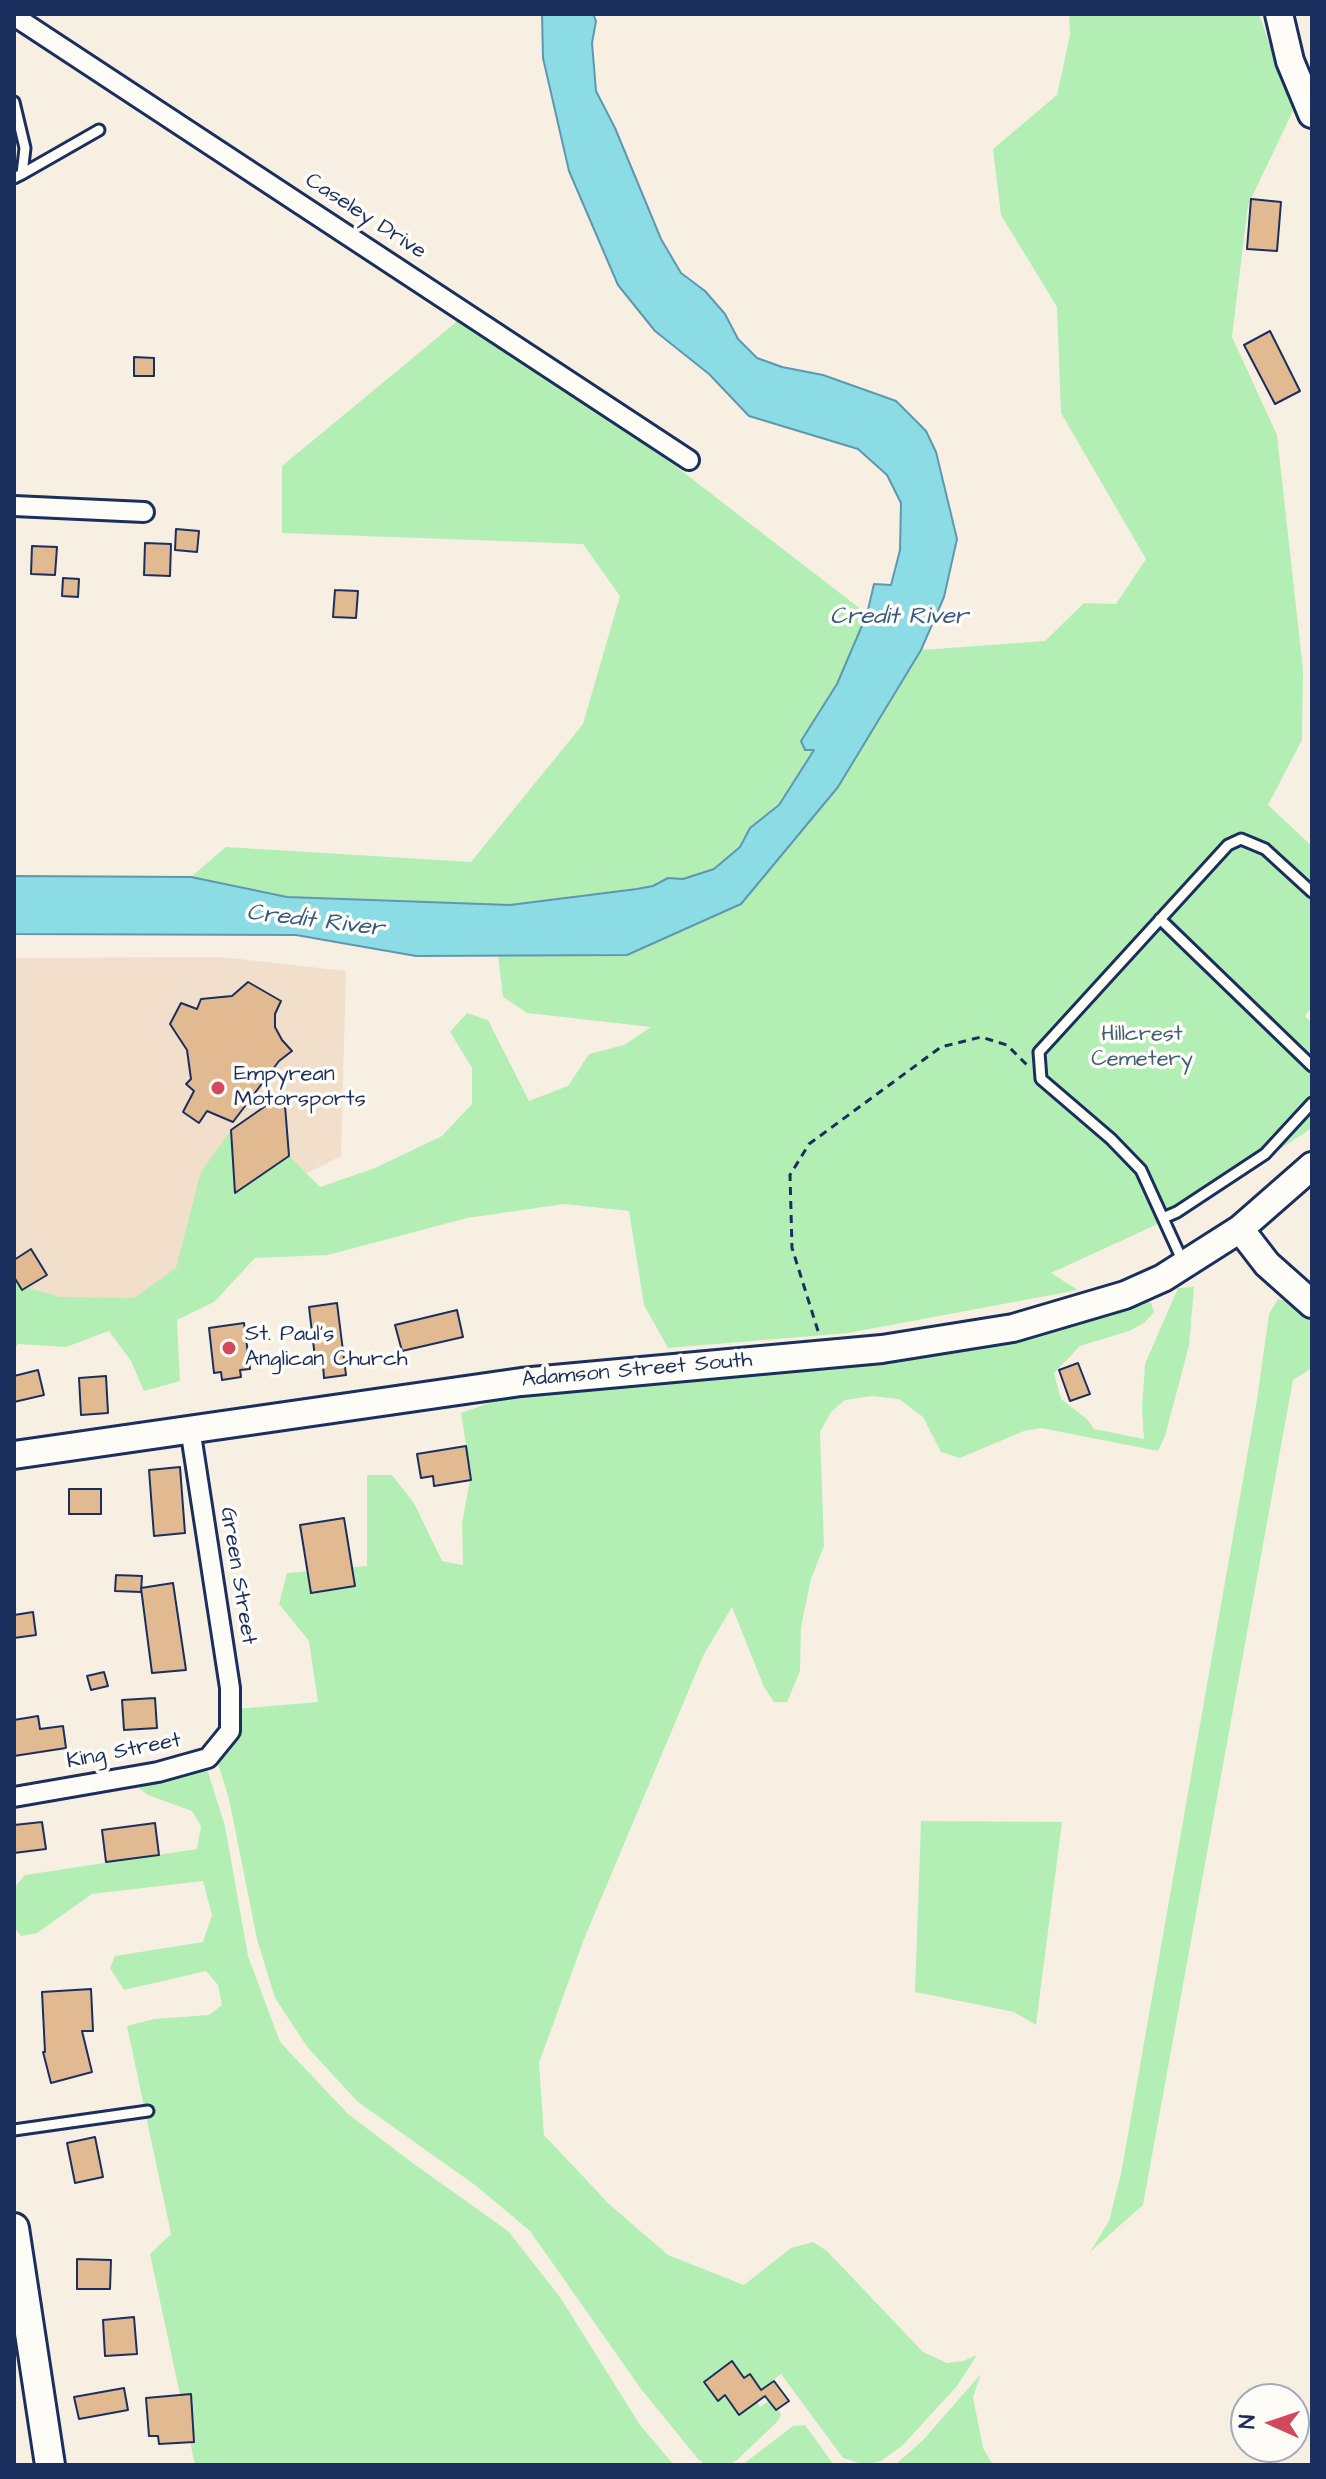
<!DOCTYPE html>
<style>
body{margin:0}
#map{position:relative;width:1326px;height:2479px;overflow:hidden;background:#f8efe3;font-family:"Architects Daughter",sans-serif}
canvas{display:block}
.frame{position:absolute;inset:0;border:16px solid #1b2f5e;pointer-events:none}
.north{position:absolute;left:1230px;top:2383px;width:80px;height:80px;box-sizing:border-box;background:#fdfcf7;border:2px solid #a3aaba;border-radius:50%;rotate:273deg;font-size:22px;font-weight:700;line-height:32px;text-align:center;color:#1b2f5e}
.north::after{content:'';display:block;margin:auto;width:28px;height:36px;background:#d1495b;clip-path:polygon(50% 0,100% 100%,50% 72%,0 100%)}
</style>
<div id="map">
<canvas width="1326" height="2479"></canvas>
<div class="frame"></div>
<div class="north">N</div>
</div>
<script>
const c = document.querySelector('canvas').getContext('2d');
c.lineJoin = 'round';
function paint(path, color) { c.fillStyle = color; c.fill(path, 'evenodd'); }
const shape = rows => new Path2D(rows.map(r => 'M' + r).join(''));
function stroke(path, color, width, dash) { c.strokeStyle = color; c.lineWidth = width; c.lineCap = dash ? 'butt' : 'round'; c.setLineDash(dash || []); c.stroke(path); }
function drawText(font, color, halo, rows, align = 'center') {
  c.font = font + ' "Architects Daughter",sans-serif'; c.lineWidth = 7; c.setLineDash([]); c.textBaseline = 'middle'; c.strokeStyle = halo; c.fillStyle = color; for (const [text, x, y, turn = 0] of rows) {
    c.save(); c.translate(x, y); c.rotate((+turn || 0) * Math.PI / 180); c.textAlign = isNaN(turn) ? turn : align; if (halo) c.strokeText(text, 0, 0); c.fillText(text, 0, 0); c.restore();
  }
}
paint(shape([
 [221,957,346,971,341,1156,238,1208,154,1303,14,1304,14,958]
]), '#f1dfcb');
paint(shape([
 [1069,14,1259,14,1293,111,1248,205,1232,337,1277,435,1303,669,1302,740,1268,805,1312,846,1312,1007,1305,1016,1312,1023,1312,1128,1184,1212,1051,1273,1078,1290,848,1333,668,1348,644,1305,629,1211,564,1204,467,1218,328,1255,255,1258,214,1302,177,1320,180,1381,144,1391,131,1361,109,1331,66,1347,18,1344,14,1351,14,1284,60,1297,134,1298,176,1268,201,1172,231,1130,236,1192,289,1156,320,1187,375,1168,442,1136,472,1104,472,1068,450,1032,467,1013,488,1020,529,1101,568,1086,589,1054,624,1045,651,1027,527,1013,503,997,498,954,627,955,741,904,838,787,921,650,1045,641,1084,603,1116,604,1146,559,1061,413,1057,307,1001,215,993,149,1057,95,1070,35],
 [472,309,867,614,837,684,801,740,815,748,779,805,750,828,740,847,714,869,683,879,668,878,653,886,637,889,510,905,437,904,287,897,191,877,226,847,471,862,583,724,620,596,583,544,282,533,282,466],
 [1194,1287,1189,1346,1165,1436,1158,1451,1041,1428,1024,1431,960,1458,941,1452,923,1417,899,1399,872,1396,845,1400,831,1412,820,1432,824,1546,811,1579,801,1627,800,1671,787,1702,774,1702,764,1687,732,1607,704,1654,584,1939,539,2063,544,2135,609,2204,668,2255,744,2285,791,2248,813,2242,827,2251,923,2352,947,2363,963,2361,977,2355,957,2386,902,2446,881,2461,866,2465,843,2458,781,2374,761,2390,750,2374,744,2378,732,2362,718,2400,725,2395,740,2415,757,2402,760,2407,769,2401,775,2410,778,2408,781,2415,778,2421,737,2460,728,2465,706,2465,698,2459,641,2389,530,2231,475,2185,358,2102,308,2048,275,1998,257,1939,229,1799,217,1760,236,1709,318,1702,309,1641,279,1604,287,1573,367,1566,367,1475,392,1475,414,1503,442,1561,463,1565,462,1523,471,1475,461,1413,498,1400,642,1383,825,1369,940,1355,1038,1334,1144,1300,1151,1303,1154,1312,1144,1323,1129,1331,1080,1346,1054,1373,1061,1399,1087,1419,1094,1429,1144,1439,1142,1410,1145,1364,1178,1288],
 [1278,1299,1289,1302,1312,1323,1312,1368,1293,1380,1143,2205,1090,2252,1109,2221,1121,2174,1257,1400,1269,1314],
 [205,1763,225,1826,248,1956,280,2042,348,2114,414,2164,508,2231,560,2297,640,2425,674,2465,195,2465,150,2254,171,2234,127,2026,154,2019,209,2015,222,2005,218,1985,206,1971,124,1990,110,1968,115,1956,203,1942,212,1915,203,1881,92,1894,37,1933,21,1936,14,1927,14,1888,25,1875,197,1849,201,1826,192,1811,148,1795,136,1786,137,1773],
 [921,1821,1062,1822,1036,2025,1014,2012,915,1992],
 [981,2374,973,2397,983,2448,993,2465,895,2465,923,2440],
 [805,2425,834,2465,742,2465,793,2426]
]), '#b3efb4');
const water = shape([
 [542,14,593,14,596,21,592,43,596,91,615,128,661,239,681,273,705,291,725,314,738,339,757,358,782,367,823,375,896,401,926,431,936,452,957,539,944,597,921,650,838,787,741,904,627,955,416,956,296,935,14,934,14,876,191,877,287,897,510,905,637,889,653,886,668,878,683,879,714,869,740,847,750,828,779,805,814,750,805,750,801,741,837,684,867,614,874,584,891,585,900,550,901,503,887,475,858,449,749,416,709,374,655,331,618,285,569,171,543,58,542,14]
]);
paint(water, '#8cdce6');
stroke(water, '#5f97b0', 2);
const building = shape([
 [1251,199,1281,202,1277,251,1247,249,1251,199],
 [1270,331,1300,391,1275,404,1244,345,1270,331],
 [134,357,154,358,154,376,134,376,134,357],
 [176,529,199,531,197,552,175,550,176,529],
 [145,543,171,544,170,576,144,575,145,543],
 [32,546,57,547,55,575,31,574,32,546],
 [63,578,79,579,78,597,62,596,63,578],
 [335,590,358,591,356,618,333,617,335,590],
 [248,982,281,1001,275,1014,275,1027,282,1040,292,1051,279,1061,233,1122,207,1111,199,1123,183,1112,194,1091,186,1084,191,1079,187,1050,170,1024,181,1003,197,1009,201,999,232,996,248,982],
 [284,1093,289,1156,235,1193,231,1130,284,1093],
 [31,1249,47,1275,22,1290,14,1277,14,1260,31,1249],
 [337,1303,346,1375,324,1378,323,1365,316,1366,309,1307,337,1303],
 [457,1310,463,1337,402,1351,395,1325,457,1310],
 [244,1323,250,1369,240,1370,241,1377,222,1380,221,1372,214,1373,209,1328,244,1323],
 [1078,1363,1090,1394,1070,1401,1059,1370,1078,1363],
 [38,1370,44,1395,14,1402,14,1376,38,1370],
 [106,1376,108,1413,81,1415,79,1378,106,1376],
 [466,1446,471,1480,434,1486,433,1476,421,1478,417,1454,466,1446],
 [180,1467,185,1533,154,1536,149,1470,180,1467],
 [69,1489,101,1489,101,1514,69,1514,69,1489],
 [344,1518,355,1586,311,1593,300,1525,344,1518],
 [116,1575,142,1576,141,1592,115,1591,116,1575],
 [173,1583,186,1670,152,1673,141,1588,173,1583],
 [33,1612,36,1635,14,1638,14,1615,33,1612],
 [104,1672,108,1686,91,1690,87,1676,104,1672],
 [155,1698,157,1728,124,1730,122,1700,155,1698],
 [38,1716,40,1729,63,1726,66,1748,14,1756,14,1720,38,1716],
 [42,1822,46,1849,14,1853,14,1825,42,1822],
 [155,1823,159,1855,106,1862,102,1830,155,1823],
 [91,1989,93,2031,82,2031,92,2072,51,2083,43,2052,45,2052,42,1992,91,1989],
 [95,2137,103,2177,75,2183,67,2143,95,2137],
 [77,2259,111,2260,110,2289,77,2289,77,2259],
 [134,2317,137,2354,105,2356,103,2320,134,2317],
 [732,2361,744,2378,750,2374,761,2390,774,2381,789,2401,776,2410,765,2396,739,2415,725,2395,718,2401,704,2382,732,2361],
 [124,2388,128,2410,79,2419,74,2397,124,2388],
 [191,2394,194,2442,159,2444,158,2436,149,2436,146,2398,191,2394]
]);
paint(building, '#e2ba92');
stroke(building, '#1b2f5e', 2);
const lane = shape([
 [14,102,25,148,22,174,14,178],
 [22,174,99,130],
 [1160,919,1312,1066],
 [1163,1218,1177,1212,1265,1154,1312,1103],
 [1183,1262,1141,1170,1111,1139,1041,1079,1039,1052,1228,845,1241,839,1265,849,1312,892],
 [14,2130,148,2111]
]);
const street = shape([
 [14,16,689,460],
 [14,506,144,512],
 [14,1797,158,1772,208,1758,230,1731,230,1688,190,1428]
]);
const secondary = shape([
 [1279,14,1290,61,1312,114],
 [1240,1229,1267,1264,1312,1304],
 [14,1455,521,1382,882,1349,1013,1328,1125,1295,1163,1278,1240,1229,1312,1166]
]);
const primary = shape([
 [14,2228,50,2465]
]);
stroke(lane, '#1b2f5e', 15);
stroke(street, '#1b2f5e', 24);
stroke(secondary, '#1b2f5e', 32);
stroke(primary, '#1b2f5e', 34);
stroke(shape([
 [818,1331,792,1248,790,1175,809,1144,941,1047,981,1037,1007,1045,1027,1065]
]), '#1b2f5e', 3, [8, 6]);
stroke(lane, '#fdfcf7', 9);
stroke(street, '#fdfcf7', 18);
stroke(secondary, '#fdfcf7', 26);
stroke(primary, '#fdfcf7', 28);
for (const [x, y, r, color] of [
 [218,1088,8,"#d1495b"],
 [229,1348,8,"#d1495b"]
]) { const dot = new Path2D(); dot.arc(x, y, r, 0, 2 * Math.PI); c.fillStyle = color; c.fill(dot); stroke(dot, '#fdfcf7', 3); }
drawText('22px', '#1b2f5e', '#fdfcf7', [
 ["Caseley Drive",365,217,33],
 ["Adamson Street South",637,1371,-5],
 ["Green Street",237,1576,81],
 ["King Street",124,1752,-11]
]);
drawText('22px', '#415f74', '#fdfcf7', [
 ["Hillcrest",1142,1035],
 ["Cemetery",1142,1060]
]);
drawText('22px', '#1b2f5e', '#fdfcf7', [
 ["Empyrean",234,1075],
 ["Motorsports",234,1100],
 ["St. Paul's",245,1335],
 ["Anglican Church",245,1360]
], 'left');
drawText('italic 24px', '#375a80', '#fdfcf7', [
 ["Credit River",899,618],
 ["Credit River",315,922,7]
]);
</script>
